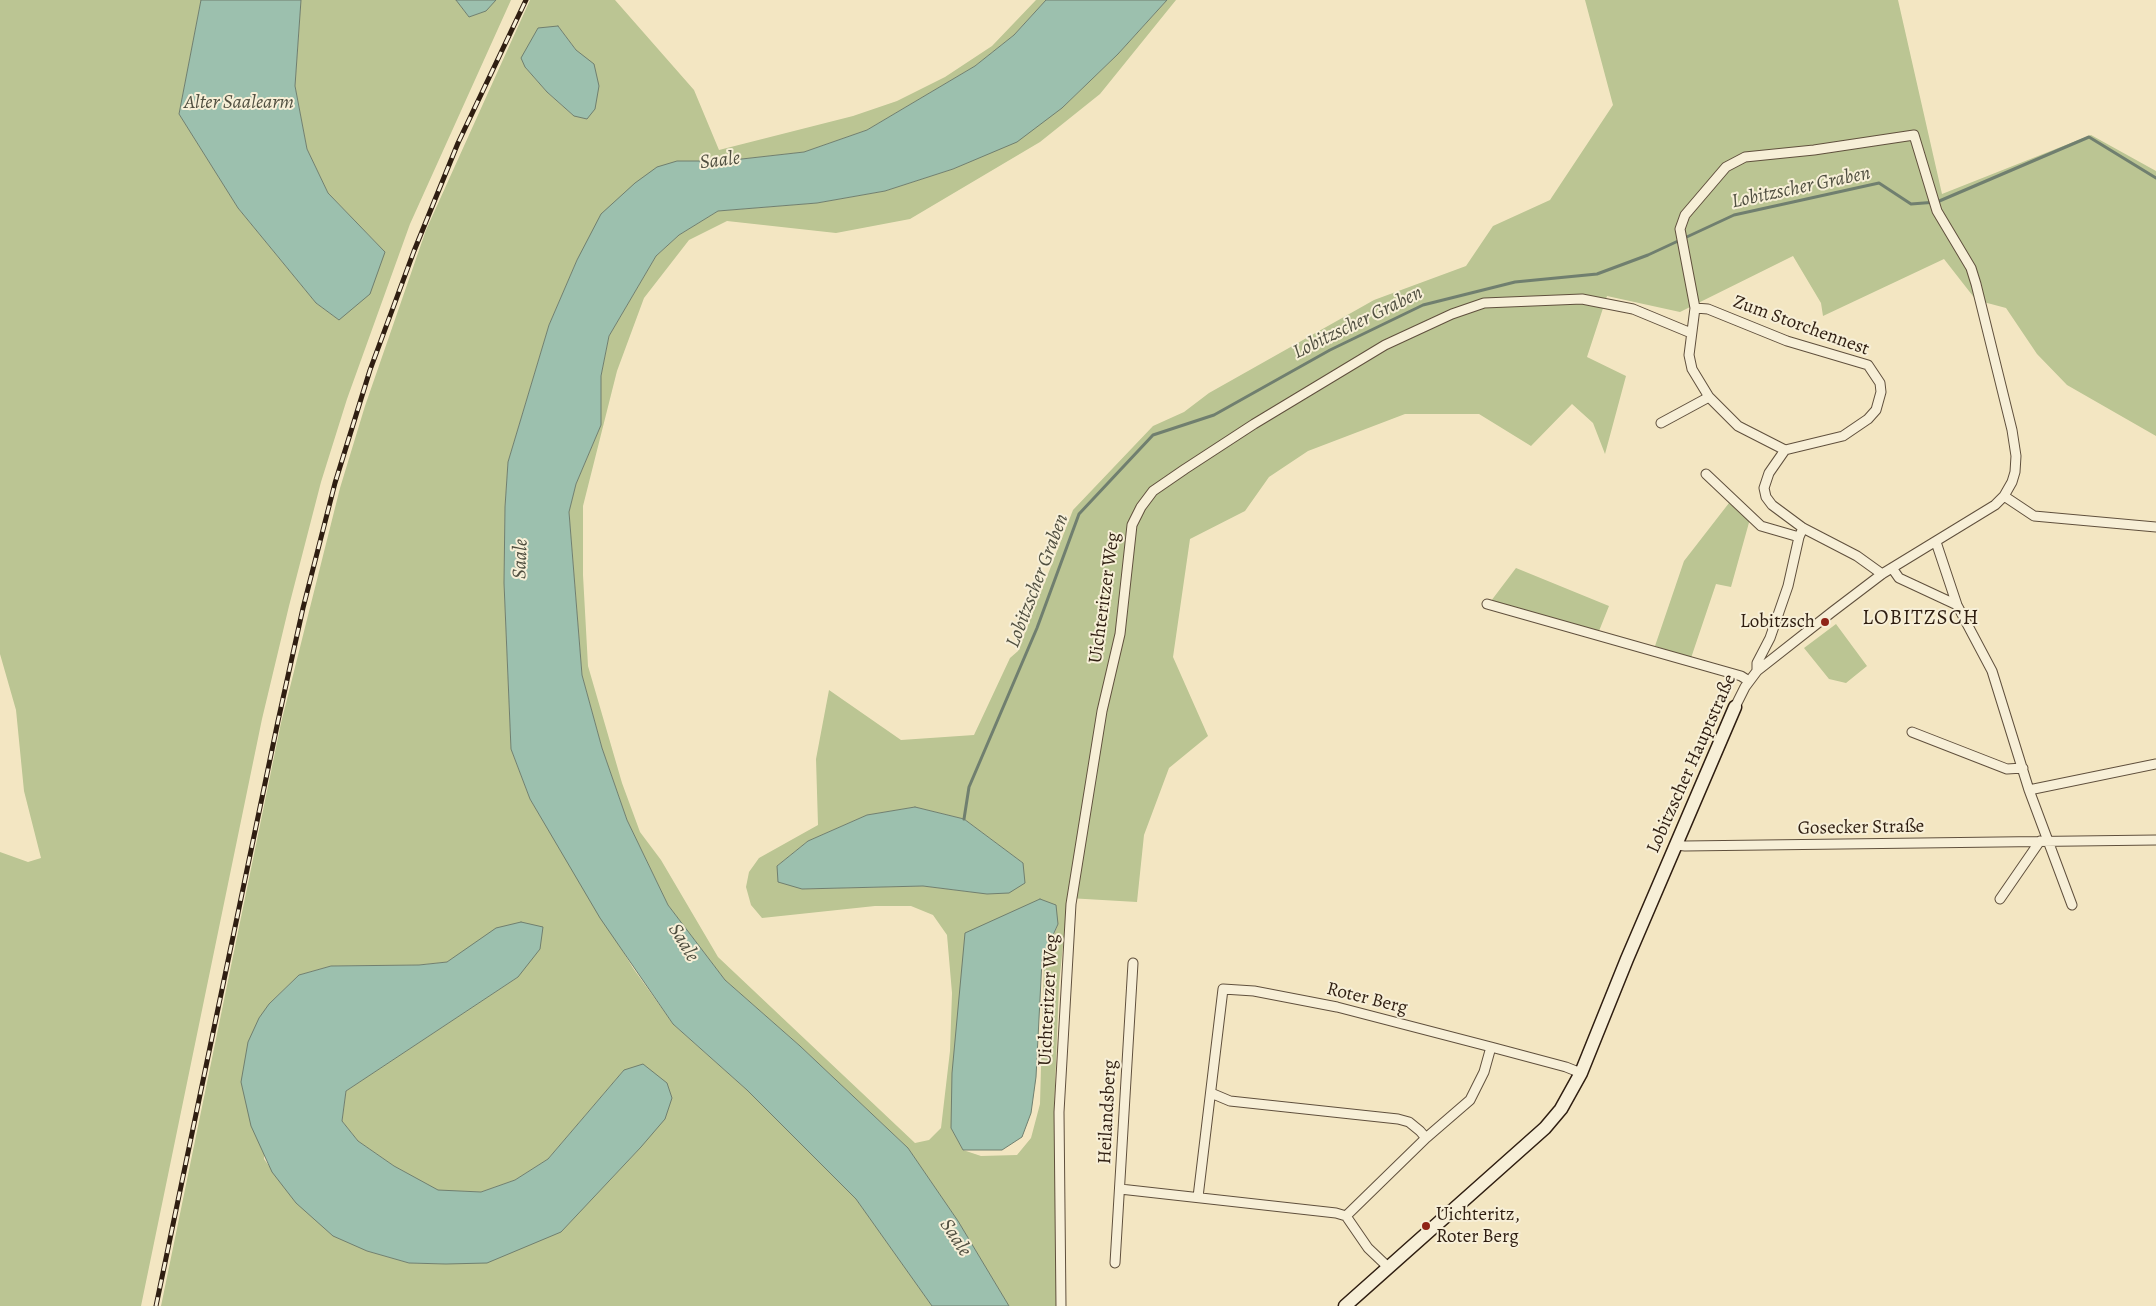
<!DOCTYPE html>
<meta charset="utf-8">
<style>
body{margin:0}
canvas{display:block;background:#f3e6c2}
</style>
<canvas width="2156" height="1306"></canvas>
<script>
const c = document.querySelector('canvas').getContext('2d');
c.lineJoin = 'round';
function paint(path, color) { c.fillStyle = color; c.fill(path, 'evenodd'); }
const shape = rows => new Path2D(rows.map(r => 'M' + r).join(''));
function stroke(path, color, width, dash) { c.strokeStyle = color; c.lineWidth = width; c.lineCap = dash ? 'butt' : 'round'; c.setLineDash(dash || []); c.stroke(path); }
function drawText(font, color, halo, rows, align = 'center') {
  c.font = font + ' Alegreya,serif'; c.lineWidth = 4; c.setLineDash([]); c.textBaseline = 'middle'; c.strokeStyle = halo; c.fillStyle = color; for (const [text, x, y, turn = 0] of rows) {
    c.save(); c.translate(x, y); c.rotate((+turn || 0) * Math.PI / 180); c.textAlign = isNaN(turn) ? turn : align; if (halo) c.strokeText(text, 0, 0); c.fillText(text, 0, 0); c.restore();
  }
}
paint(shape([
 [0,0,201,0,179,114,238,208,316,303,339,320,385,252,328,193,307,149,295,86,301,0,456,0,469,17,485,11,496,0,511,0,410,224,347,399,321,482,289,606,262,719,141,1306,0,1306,0,852,28,862,41,858,24,791,16,710,0,654],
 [530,0,615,0,694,90,719,150,853,116,897,101,945,77,992,46,1036,0,1046,0,1014,35,975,66,867,130,804,152,724,161,677,161,577,260,549,325,508,462,505,507,504,583,511,749,530,799,633,968,673,1024,747,1090,856,1199,932,1306,161,1306,281,723,340,488,365,406,426,230],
 [558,26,576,50,574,116,547,92,525,67],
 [466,950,518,977,346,1091,342,1121,358,1141,394,1166,438,1191,481,1192,515,1180,548,1159,624,1070,641,1147,561,1231,446,1264,409,1263,367,1251,296,1203,264,1159,269,1004,299,975,331,966,419,965,447,962],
 [1167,0,1176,0,1100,94,1040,142,910,219,836,233,727,221,689,240,644,298,617,371,583,506,583,575,588,666,622,783,640,832,661,860,718,957,915,1143,929,1140,941,1128,950,1051,952,993,947,935,933,915,911,906,875,906,762,918,751,905,746,887,749,872,759,858,818,825,816,759,829,690,901,740,974,735,1010,658,1018,651,1073,510,1153,426,1184,412,1209,393,1374,300,1466,266,1493,226,1550,200,1613,105,1585,0,1898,0,1942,194,2091,135,2156,171,2156,436,2067,385,2037,354,2006,308,1976,300,1944,259,1823,316,1821,303,1793,256,1680,312,1607,296,1587,357,1626,376,1605,454,1593,423,1572,404,1531,446,1479,414,1405,414,1308,451,1269,477,1245,511,1190,539,1173,657,1208,736,1169,768,1144,835,1137,902,1068,898,1059,984,1054,1112,1057,1306,1009,1306,958,1221,908,1148,800,1046,725,980,668,905,627,820,602,748,582,675,569,512,576,484,601,425,601,376,609,336,656,256,679,235,718,211,817,203,885,191,953,169,982,156,1062,108,1118,54],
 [915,807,964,819,1023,863,971,892,923,886,802,889,777,866,808,841,867,815],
 [1058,924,1044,961,1040,1104,1031,1138,1017,1155,981,1156,963,1150,951,1128],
 [1729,503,1750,519,1731,587,1716,584,1691,658,1655,646,1684,561],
 [1516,568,1609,606,1599,631,1491,601],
 [1836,624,1867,666,1846,683,1829,679,1804,648]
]), '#bbc593');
const water = shape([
 [201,0,301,0,295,86,307,149,328,193,385,252,370,294,339,320,316,303,238,208,179,114,201,0],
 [456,0,496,0,486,11,469,17,456,0],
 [1046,0,1167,0,1118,54,1062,108,1017,142,953,169,885,191,817,203,718,211,679,235,656,256,609,336,601,376,601,425,576,484,569,512,582,675,602,748,627,820,668,905,725,980,800,1046,908,1148,958,1221,1009,1306,932,1306,856,1199,747,1090,673,1024,600,918,530,799,511,749,504,583,505,507,508,462,549,325,577,260,601,214,635,183,657,167,677,161,724,161,804,152,867,130,975,66,1014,35,1046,0],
 [558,26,576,50,594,64,599,86,595,109,587,119,574,116,547,92,525,67,521,58,538,28,558,26],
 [915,807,964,819,1023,863,1025,883,1009,893,987,894,923,886,802,889,778,882,777,866,808,841,867,815,915,807],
 [1040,899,1056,905,1058,924,1042,960,1036,1077,1031,1113,1022,1137,1002,1150,963,1150,951,1128,952,1073,965,933,1040,899],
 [521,922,543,927,540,949,518,977,346,1091,342,1121,358,1141,394,1166,438,1190,481,1192,515,1180,548,1159,624,1070,643,1064,667,1083,672,1098,665,1119,641,1147,561,1232,487,1263,446,1264,409,1263,367,1251,333,1236,296,1203,272,1172,251,1126,241,1082,248,1042,259,1018,269,1004,299,975,331,966,419,965,447,962,496,928,521,922]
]);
paint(water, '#9cc0ae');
stroke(water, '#707f6f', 1);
stroke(shape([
 [964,819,969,787,1037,628,1079,514,1153,435,1214,415,1330,350,1423,305,1515,282,1597,274,1648,255,1734,215,1879,183,1911,204,1937,202,2089,137,2156,178]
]), '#707f6f', 3);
const street = shape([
 [1695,308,1708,309,1787,341,1868,365,1880,383,1881,392,1876,410,1868,419,1843,436,1785,450,1738,426,1709,397,1692,369,1689,355,1695,308,1680,229,1685,215,1726,167,1745,157,1814,150,1914,135,1937,211,1971,268,1976,284,2012,430,2016,456,2015,472,2012,482,2004,496,1995,505,1882,574,1832,612,1757,671,1745,687,1735,707],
 [1661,423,1709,397],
 [1785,450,1769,473,1764,488,1766,497,1772,505,1803,528,1857,556,1882,574],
 [1706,474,1761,526,1799,537],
 [2004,496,2034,516,2156,527],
 [1936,542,1957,605,1992,671,2029,790,2072,905],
 [1892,568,1899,578,1957,605],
 [1487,604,1741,676,1749,681],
 [1757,671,1757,663,1770,638,1788,586,1799,537,1803,528],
 [1912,732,2007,769,2023,768],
 [2029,790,2156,764],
 [1676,845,1685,846,2156,840],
 [2000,899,2040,841],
 [1491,1047,1566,1067,1581,1073],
 [1211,1093,1230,1101,1398,1119,1409,1122,1420,1131,1426,1138,1346,1216],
 [1120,1189,1336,1213,1346,1216,1368,1248,1389,1268],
 [1198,1197,1223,989,1254,991,1337,1007,1491,1047,1484,1072,1470,1100,1426,1138],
 [1115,1263,1133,963],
 [1061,1306,1059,1112,1071,904,1102,711,1120,634,1132,525,1141,507,1153,491,1185,469,1254,424,1385,345,1452,314,1484,303,1582,299,1633,309,1691,333]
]);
const secondary = shape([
 [1345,1306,1545,1128,1561,1109,1581,1073,1627,959,1735,707]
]);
stroke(street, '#60503d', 11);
stroke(secondary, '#2f1e11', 15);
stroke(street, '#f7efd7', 9);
stroke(secondary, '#f7efd7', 12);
const rail = shape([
 [156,1306,278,721,303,608,335,483,370,370,414,251,458,143,526,0]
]);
stroke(rail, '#2f1e11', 5);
stroke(rail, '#f7efd7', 3, [9]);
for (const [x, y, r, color] of [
 [1825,622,5,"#8f2418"],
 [1426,1226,5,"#8f2418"]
]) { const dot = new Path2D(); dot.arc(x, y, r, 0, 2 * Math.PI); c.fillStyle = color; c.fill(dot); stroke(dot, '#f7efd7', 2); }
drawText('19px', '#2f1e11', '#f7efd7', [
 ["Zum Storchennest",1801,326,20],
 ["Uichteritzer Weg",1105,598,-82],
 ["Lobitzscher Hauptstraße",1692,764,-66],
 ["Gosecker Straße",1861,828,-1],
 ["Roter Berg",1367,999,14],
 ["Uichteritzer Weg",1049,1000,-87],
 ["Heilandsberg",1108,1112,-87]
]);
drawText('19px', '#2f1e11', '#f7efd7', [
 ["Lobitzsch",1815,622],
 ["Uichteritz,",1436,1215,"left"],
 ["Roter Berg",1436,1237,"left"]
], 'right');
drawText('italic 20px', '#504f40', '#f7efd7', [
 ["Alter Saalearm",239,103],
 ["Saale",720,161,-7],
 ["Lobitzscher Graben",1801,188,-12],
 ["Lobitzscher Graben",1358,323,-26],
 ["Saale",521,559,-88],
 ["Lobitzscher Graben",1038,581,-69],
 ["Saale",683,943,59],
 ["Saale",955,1238,57]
]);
c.letterSpacing = '1px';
drawText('21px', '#2f1e11', '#f7efd7', [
 ["LOBITZSCH",1921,619]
]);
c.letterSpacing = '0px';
</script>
